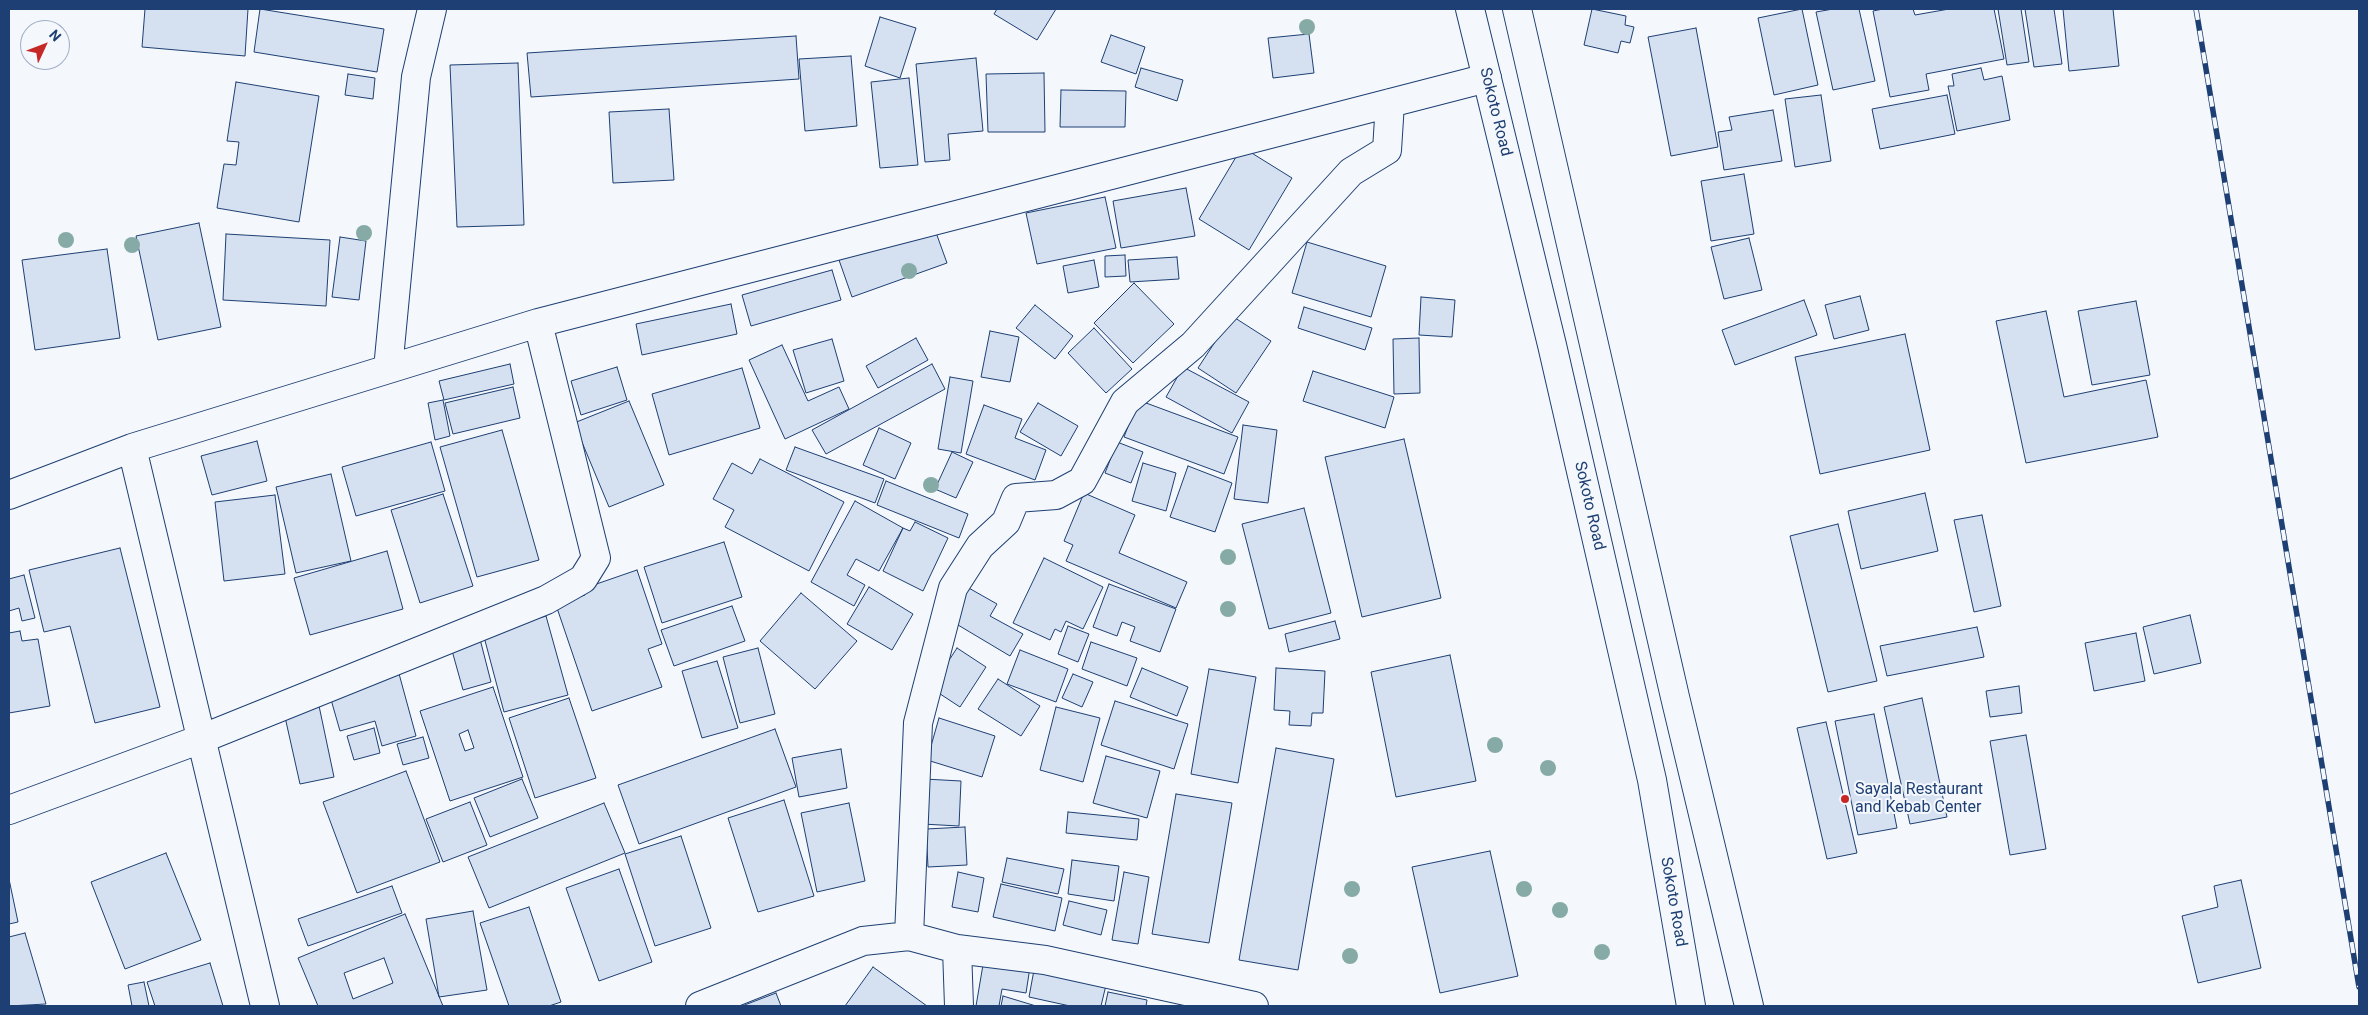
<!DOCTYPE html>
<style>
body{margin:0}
#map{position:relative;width:2368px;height:1015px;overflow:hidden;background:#f4f7fb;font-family:Roboto,sans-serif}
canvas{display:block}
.frame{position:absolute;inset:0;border:10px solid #1d3f73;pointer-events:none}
.north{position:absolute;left:20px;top:20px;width:50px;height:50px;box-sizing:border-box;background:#f4f7fb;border:1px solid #9eadc5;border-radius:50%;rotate:47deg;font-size:14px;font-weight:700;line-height:20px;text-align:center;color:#1d3f73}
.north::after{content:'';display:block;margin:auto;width:18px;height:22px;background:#c62828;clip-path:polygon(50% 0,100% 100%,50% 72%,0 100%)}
</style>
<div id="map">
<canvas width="2368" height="1015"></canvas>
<div class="frame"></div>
<div class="north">N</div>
</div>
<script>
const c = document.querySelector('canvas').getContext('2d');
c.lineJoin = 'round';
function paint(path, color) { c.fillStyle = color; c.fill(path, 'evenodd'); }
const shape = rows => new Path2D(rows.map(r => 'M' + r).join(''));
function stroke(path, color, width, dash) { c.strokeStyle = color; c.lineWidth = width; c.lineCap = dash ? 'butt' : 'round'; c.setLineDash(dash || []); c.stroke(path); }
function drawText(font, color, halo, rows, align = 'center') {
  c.font = font + ' Roboto,sans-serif'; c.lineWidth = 4; c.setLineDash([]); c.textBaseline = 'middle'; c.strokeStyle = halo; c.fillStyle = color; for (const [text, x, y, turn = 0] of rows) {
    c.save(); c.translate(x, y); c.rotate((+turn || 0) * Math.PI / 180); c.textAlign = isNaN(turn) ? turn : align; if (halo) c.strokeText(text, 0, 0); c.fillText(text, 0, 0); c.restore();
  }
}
const building = shape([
 [145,9,248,9,245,56,142,47,145,9],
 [260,9,384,29,377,72,254,52,260,9],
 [997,9,1056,9,1037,40,994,14,997,9],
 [1592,9,1626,16,1625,25,1634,27,1630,43,1621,41,1618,53,1584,45,1592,9],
 [1802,9,1818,85,1774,95,1758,18,1802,9],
 [1833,9,1859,9,1875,81,1833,90,1816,12,1833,9],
 [1883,9,1913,9,1915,15,1949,9,1994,9,2004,59,1926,74,1929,90,1890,97,1873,11,1883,9],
 [1998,9,2021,9,2029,62,2007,65,1998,9],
 [2025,9,2054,9,2062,64,2034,67,2025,9],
 [2063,9,2113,9,2119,66,2069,71,2063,9],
 [880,17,916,28,900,78,865,66,880,17],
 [1696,28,1718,147,1671,156,1648,37,1696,28],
 [1309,34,1314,73,1273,78,1268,38,1309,34],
 [1111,35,1145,47,1136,74,1101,62,1111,35],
 [796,36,799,79,531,97,527,53,796,36],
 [851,56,857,126,805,131,799,59,851,56],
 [976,58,983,131,948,134,950,160,925,162,916,64,976,58],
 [518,63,524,225,457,227,450,65,518,63],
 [1141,68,1183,80,1177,101,1135,87,1141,68],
 [1981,68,1984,80,2002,76,2010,120,1957,131,1948,86,1954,86,1952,74,1981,68],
 [1044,73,1045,132,988,132,986,74,1044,73],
 [348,74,375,78,373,99,345,95,348,74],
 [909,78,918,165,880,168,871,82,909,78],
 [236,82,319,96,299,222,217,208,224,164,236,165,239,142,227,141,236,82],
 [1061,90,1126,91,1125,127,1060,127,1061,90],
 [1821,95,1831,161,1795,167,1785,99,1821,95],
 [1947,95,1955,134,1880,149,1872,109,1947,95],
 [669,109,674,180,613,183,609,112,669,109],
 [1773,110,1782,161,1724,170,1718,132,1732,130,1729,117,1773,110],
 [1242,147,1292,178,1249,250,1199,219,1242,147],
 [1744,174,1754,234,1711,241,1701,181,1744,174],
 [1186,188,1195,236,1121,248,1113,201,1186,188],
 [1105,197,1116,248,1037,264,1026,213,1105,197],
 [199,223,221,327,158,340,136,236,199,223],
 [934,227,947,263,852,297,839,260,934,227],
 [226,234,330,240,326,306,223,300,226,234],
 [340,237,366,241,359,300,332,297,340,237],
 [1749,238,1762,290,1724,299,1711,247,1749,238],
 [1307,242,1386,266,1371,317,1292,293,1307,242],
 [107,249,120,338,35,350,22,260,107,249],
 [1125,255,1126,276,1105,277,1105,256,1125,255],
 [1177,257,1179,279,1130,282,1128,260,1177,257],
 [1094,260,1099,287,1068,293,1063,266,1094,260],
 [832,270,841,300,751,326,742,295,832,270],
 [1134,283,1174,324,1133,363,1094,323,1134,283],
 [1860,296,1869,330,1834,339,1825,305,1860,296],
 [1421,297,1455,300,1452,337,1419,335,1421,297],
 [1804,300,1817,335,1735,365,1722,330,1804,300],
 [2136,301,2150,375,2092,385,2078,311,2136,301],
 [731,304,737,334,642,355,636,324,731,304],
 [1035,305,1073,336,1055,359,1016,328,1035,305],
 [1304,307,1372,328,1365,350,1298,328,1304,307],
 [2046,311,2064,397,2146,380,2158,437,2026,463,1996,321,2046,311],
 [1232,316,1271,341,1236,393,1198,368,1232,316],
 [1094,328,1132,369,1106,393,1068,353,1094,328],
 [990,331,1019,337,1010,382,981,377,990,331],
 [1905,334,1930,450,1820,474,1795,357,1905,334],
 [916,338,928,360,878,388,866,366,916,338],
 [1419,338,1420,393,1394,394,1393,339,1419,338],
 [832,339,844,381,806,393,793,350,832,339],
 [782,345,808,401,839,387,849,409,785,439,749,360,782,345],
 [510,364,514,384,444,400,439,381,510,364],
 [932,364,945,389,826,454,812,430,932,364],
 [617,367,627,400,581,415,571,381,617,367],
 [1183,367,1249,402,1232,433,1166,397,1183,367],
 [742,368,760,428,669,455,652,394,742,368],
 [1313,371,1394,397,1385,428,1303,401,1313,371],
 [950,377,973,381,961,453,938,449,950,377],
 [513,387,520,418,453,434,445,403,513,387],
 [443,400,450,436,435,440,428,403,443,400],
 [1138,400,1238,437,1224,474,1124,437,1138,400],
 [629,401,664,485,609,507,574,423,629,401],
 [1038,403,1078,426,1061,456,1020,432,1038,403],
 [984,405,1022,419,1015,438,1046,450,1035,480,966,454,984,405],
 [1243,425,1277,430,1268,503,1234,499,1243,425],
 [879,428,911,443,895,479,863,465,879,428],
 [502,430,539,560,477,577,440,447,502,430],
 [1404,439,1441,598,1362,617,1325,457,1404,439],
 [257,441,267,481,212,495,201,456,257,441],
 [431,442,445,491,356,516,342,467,431,442],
 [1117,442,1143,452,1131,483,1105,473,1117,442],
 [795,447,884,479,875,503,786,470,795,447],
 [952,452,973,462,956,498,935,489,952,452],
 [760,459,844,502,809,571,725,527,734,510,713,499,732,463,752,474,760,459],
 [1143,463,1176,473,1166,511,1132,501,1143,463],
 [1188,466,1232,483,1215,532,1170,517,1188,466],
 [331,474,351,561,296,573,276,487,331,474],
 [886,481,968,514,959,538,877,505,886,481],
 [1084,493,1135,515,1119,553,1187,582,1176,608,1066,561,1073,545,1064,541,1084,493],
 [1925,493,1938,551,1861,569,1848,511,1925,493],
 [443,494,473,586,420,603,391,510,443,494],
 [275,495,285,574,224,581,215,502,275,495],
 [855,501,903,528,879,571,856,559,847,575,865,585,854,606,811,582,855,501],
 [1304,508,1331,613,1269,629,1242,524,1304,508],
 [1982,515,2001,606,1974,612,1954,520,1982,515],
 [915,522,948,538,923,591,883,571,903,528,910,531,915,522],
 [1838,524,1877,681,1828,692,1790,536,1838,524],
 [724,542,742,597,662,623,644,567,724,542],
 [120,548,160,707,95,723,70,626,44,632,29,570,120,548],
 [387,551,403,609,310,635,294,578,387,551],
 [1044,558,1103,587,1083,629,1066,621,1061,632,1055,629,1050,640,1013,623,1044,558],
 [637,570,662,644,648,649,662,687,592,711,556,605,585,595,582,589,637,570],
 [24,575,35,618,22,621,19,608,9,611,9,579,24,575],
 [1109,584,1176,609,1160,652,1130,641,1135,627,1122,622,1117,636,1093,627,1109,584],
 [869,587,913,614,892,650,847,624,869,587],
 [967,587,997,604,990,616,1023,634,1010,656,948,619,967,587],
 [801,593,857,641,815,689,760,641,801,593],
 [732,606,745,641,674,666,661,630,732,606],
 [2190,615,2201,663,2154,674,2143,627,2190,615],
 [546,616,568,695,504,712,483,633,546,616],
 [1335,621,1340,639,1289,652,1285,634,1335,621],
 [1068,626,1089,634,1078,662,1058,654,1068,626],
 [1977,627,1984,657,1887,676,1880,646,1977,627],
 [20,631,22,641,38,639,50,706,9,713,9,633,20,631],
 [2136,633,2145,681,2094,691,2085,643,2136,633],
 [480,639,491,682,463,690,451,647,480,639],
 [1091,642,1137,658,1127,686,1082,669,1091,642],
 [758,648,775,714,740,723,723,657,758,648],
 [957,648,986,667,960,707,931,688,957,648],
 [1020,650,1068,669,1056,702,1007,684,1020,650],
 [1450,655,1476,781,1396,797,1371,672,1450,655],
 [717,661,738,728,702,738,682,671,717,661],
 [1142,668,1188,687,1177,716,1130,697,1142,668],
 [1276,668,1325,671,1323,713,1312,713,1311,726,1289,725,1290,711,1274,710,1276,668],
 [1209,669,1256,677,1238,783,1191,774,1209,669],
 [398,670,416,736,382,746,375,721,340,731,328,689,398,670],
 [1073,674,1093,682,1082,707,1062,698,1073,674],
 [998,679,1040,706,1021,736,978,709,998,679],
 [2019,686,2022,713,1990,717,1986,691,2019,686],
 [493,687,523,777,450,801,420,711,493,687],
 [468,730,474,748,465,751,459,734,468,730],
 [569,698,596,778,535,798,509,718,569,698],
 [1922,698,1947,817,1910,824,1884,707,1922,698],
 [318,701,334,777,300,784,283,708,318,701],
 [1115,701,1188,724,1174,769,1101,745,1115,701],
 [1056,707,1100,718,1083,782,1040,770,1056,707],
 [1874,714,1897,828,1858,835,1835,721,1874,714],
 [939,718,995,736,982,777,927,760,939,718],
 [1826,722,1857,853,1827,859,1797,728,1826,722],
 [374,728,380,753,354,760,347,736,374,728],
 [775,729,796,787,639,844,618,785,775,729],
 [2026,735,2046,849,2010,855,1990,741,2026,735],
 [423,737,429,758,403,765,397,744,423,737],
 [1276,748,1334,759,1298,970,1239,960,1276,748],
 [841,749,847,788,799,797,792,758,841,749],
 [1106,756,1160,771,1147,818,1093,803,1106,756],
 [406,771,440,862,357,893,323,802,406,771],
 [522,779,538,818,490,837,474,798,522,779],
 [924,779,961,781,959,826,922,824,924,779],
 [1176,794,1232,803,1209,943,1152,934,1176,794],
 [784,800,814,896,758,912,728,818,784,800],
 [470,802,487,845,443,862,426,819,470,802],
 [604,803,625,853,489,908,468,857,604,803],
 [849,803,865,881,817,892,801,813,849,803],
 [1068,812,1139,819,1137,840,1066,833,1068,812],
 [965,827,967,865,928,867,926,829,965,827],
 [681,836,711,928,655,946,625,854,681,836],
 [1490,851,1518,976,1440,993,1412,867,1490,851],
 [166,853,201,940,125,969,91,882,166,853],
 [1007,858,1064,869,1058,894,1002,882,1007,858],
 [1072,860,1119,866,1114,901,1068,894,1072,860],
 [619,869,652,962,599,981,566,888,619,869],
 [958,872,984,878,978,912,952,907,958,872],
 [1124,872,1149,877,1138,944,1112,940,1124,872],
 [9,879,18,922,9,924,9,879],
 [2241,880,2261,968,2198,983,2182,916,2218,907,2214,886,2241,880],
 [1001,884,1062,898,1055,931,993,917,1001,884],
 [392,886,402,913,308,946,298,919,392,886],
 [1069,901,1107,910,1101,935,1063,925,1069,901],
 [529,907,561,1002,549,1006,509,1006,480,923,529,907],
 [473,911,487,990,439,997,426,919,473,911],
 [405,914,443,1006,318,1006,298,958,405,914],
 [384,958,393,983,353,999,344,973,384,958],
 [25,933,46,1004,9,1006,9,937,25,933],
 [984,959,1030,967,1026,993,1002,989,999,1006,976,1006,984,959],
 [210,963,223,1006,155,1006,147,982,210,963],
 [873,967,927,1006,845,1006,873,967],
 [1034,970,1106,985,1101,1006,1070,1006,1029,997,1034,970],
 [144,982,149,1006,132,1006,128,985,144,982],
 [1108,992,1147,1000,1146,1006,1105,1006,1108,992],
 [776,993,781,1006,742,1006,776,993],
 [1003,996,1036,1006,1001,1006,1003,996]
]);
paint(building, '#d5e0f0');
stroke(building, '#1d3f73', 1);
const minor = shape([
 [388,369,416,77,432,9],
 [132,448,265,1006],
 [9,495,132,448,538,323,1487,78],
 [9,810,201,739,546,600,583,579,596,558,538,323],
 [909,936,918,723,953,588,980,546,1006,522,1016,498,1056,495,1082,481,1125,402,1193,345,1351,172,1387,150,1390,103],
 [957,949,959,1006],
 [700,1006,863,941,909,936,957,949,1045,960,1254,1006]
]);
const primary = shape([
 [1470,9,1552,345,1652,780,1691,1006],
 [1517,9,1675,697,1749,1006]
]);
stroke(minor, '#1d3f73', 30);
stroke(primary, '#1d3f73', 30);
stroke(minor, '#f4f7fb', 28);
stroke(primary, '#f4f7fb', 28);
const rail = shape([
 [2196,9,2359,987]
]);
stroke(rail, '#1d3f73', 5.5);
stroke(rail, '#f4f7fb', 4, [11]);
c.fillStyle = '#86aba6';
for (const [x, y] of [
 [1307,27],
 [364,233],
 [66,240],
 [132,245],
 [909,271],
 [931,485],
 [1228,557],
 [1228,609],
 [1495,745],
 [1548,768],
 [1352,889],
 [1524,889],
 [1560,910],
 [1602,952],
 [1350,956]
]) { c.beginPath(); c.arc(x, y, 8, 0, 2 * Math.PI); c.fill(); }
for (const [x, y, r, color] of [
 [1845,799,5,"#c62828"]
]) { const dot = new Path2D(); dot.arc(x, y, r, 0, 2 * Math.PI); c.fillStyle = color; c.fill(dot); stroke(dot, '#f4f7fb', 2); }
drawText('16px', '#1d3f73', '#f4f7fb', [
 ["Sokoto Road",1495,112,76],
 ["Sokoto Road",1589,506,77],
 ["Sokoto Road",1673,902,80]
]);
drawText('16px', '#1d3f73', '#f4f7fb', [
 ["Sayala Restaurant",1855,790],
 ["and Kebab Center",1855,808]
], 'left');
</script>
